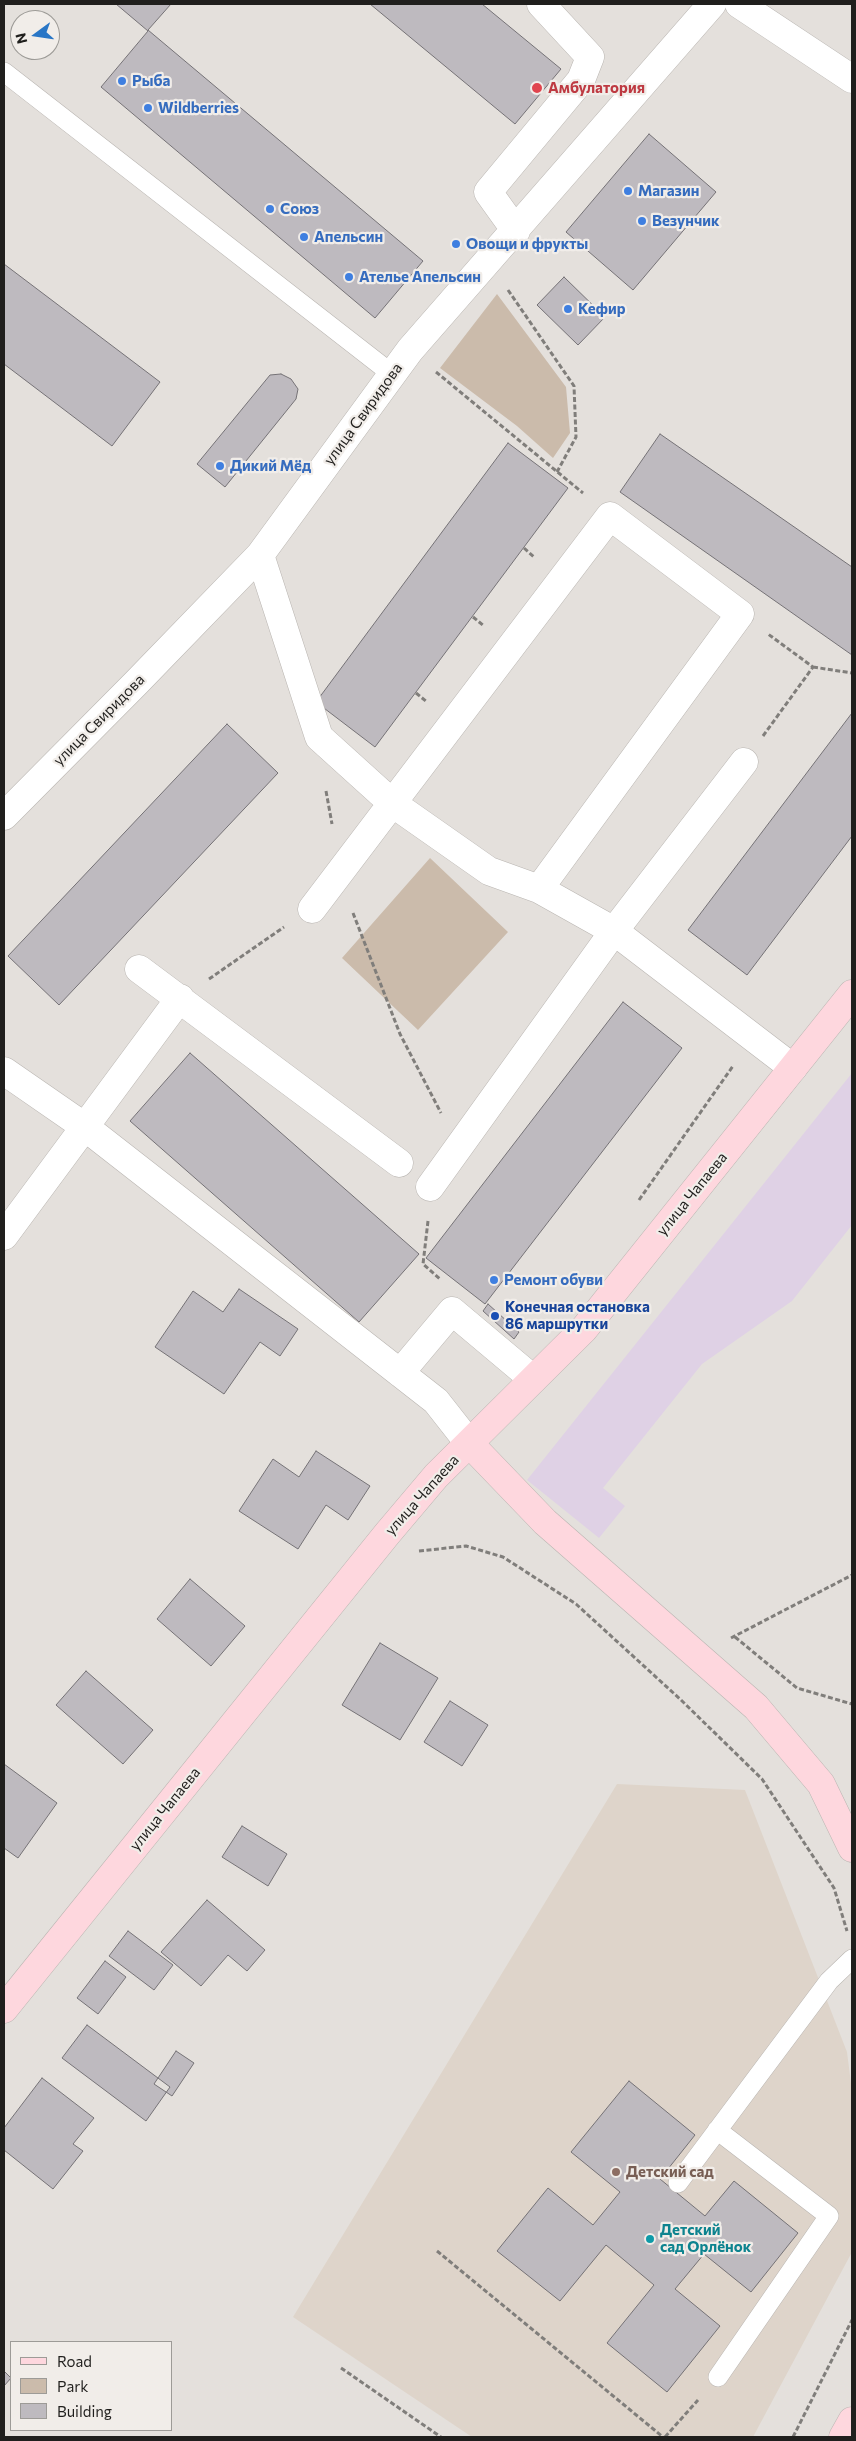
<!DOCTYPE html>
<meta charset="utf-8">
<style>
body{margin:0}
#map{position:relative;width:856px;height:2441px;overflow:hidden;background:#e4e0dc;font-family:Commissioner,sans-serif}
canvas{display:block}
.frame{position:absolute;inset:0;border:5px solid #201f1d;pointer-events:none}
.legend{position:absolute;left:10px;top:2341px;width:162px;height:90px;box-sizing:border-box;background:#f1ede9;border:1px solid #9d9b97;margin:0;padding:6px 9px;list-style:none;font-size:15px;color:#201f1d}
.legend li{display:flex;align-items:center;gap:10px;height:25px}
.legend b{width:25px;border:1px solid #9d9b97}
.north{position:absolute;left:10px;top:10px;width:50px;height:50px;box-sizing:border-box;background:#f1ede9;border:1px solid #9d9b97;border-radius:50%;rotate:256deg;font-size:14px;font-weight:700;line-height:20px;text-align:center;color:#201f1d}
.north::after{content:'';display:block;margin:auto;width:18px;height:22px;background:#2976c6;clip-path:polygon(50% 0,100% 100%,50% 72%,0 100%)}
</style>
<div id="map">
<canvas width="856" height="2441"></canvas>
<div class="frame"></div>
<ul class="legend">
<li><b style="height:6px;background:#fed7de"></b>Road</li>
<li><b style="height:14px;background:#cbbbab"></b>Park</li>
<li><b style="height:14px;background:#bebabf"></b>Building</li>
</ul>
<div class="north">N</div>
</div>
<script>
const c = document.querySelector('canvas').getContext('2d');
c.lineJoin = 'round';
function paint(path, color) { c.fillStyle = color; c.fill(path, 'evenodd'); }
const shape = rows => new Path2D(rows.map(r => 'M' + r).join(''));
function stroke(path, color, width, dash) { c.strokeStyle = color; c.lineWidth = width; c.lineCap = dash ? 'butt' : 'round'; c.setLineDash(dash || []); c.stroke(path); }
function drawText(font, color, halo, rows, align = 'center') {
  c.font = font + ' Commissioner,sans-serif'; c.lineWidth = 4.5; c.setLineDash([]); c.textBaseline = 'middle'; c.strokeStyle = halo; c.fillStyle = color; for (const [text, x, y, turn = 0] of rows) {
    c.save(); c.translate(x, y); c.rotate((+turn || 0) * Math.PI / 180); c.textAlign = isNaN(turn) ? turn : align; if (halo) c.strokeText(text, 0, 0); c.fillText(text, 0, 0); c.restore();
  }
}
paint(shape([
 [852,1073,852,1225,792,1301,702,1364,603,1488,625,1506,599,1538,527,1480]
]), '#dfd1e5');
paint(shape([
 [617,1784,745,1790,847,2052,852,2091,852,2252,753,2437,472,2437,293,2317]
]), '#ded4ca');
paint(shape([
 [497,294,566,387,570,433,553,458,517,426,440,368],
 [430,858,508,932,418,1030,342,958]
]), '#cbbbab');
const building = shape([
 [116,4,171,4,148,30,423,261,375,318,101,87,148,31,116,4],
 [370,4,482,4,561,69,515,124,370,4],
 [649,134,716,192,633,290,566,232,649,134],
 [4,264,160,382,112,446,4,364,4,264],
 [564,277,605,317,578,345,537,305,564,277],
 [281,374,291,379,298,389,296,399,225,487,197,464,270,375,281,374],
 [660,434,852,567,852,655,620,492,660,434],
 [508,443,568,488,375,747,316,702,508,443],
 [852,713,852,836,747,975,688,930,852,713],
 [227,724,278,773,59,1005,8,956,227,724],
 [623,1002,682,1048,485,1304,426,1258,623,1002],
 [190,1053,419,1254,359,1322,130,1121,190,1053],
 [239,1289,298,1329,280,1356,260,1342,224,1394,155,1347,193,1291,223,1312,239,1289],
 [488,1304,519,1332,514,1339,483,1311,488,1304],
 [316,1451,370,1486,348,1520,326,1505,298,1549,239,1511,273,1459,299,1477,316,1451],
 [190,1579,245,1626,211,1666,157,1619,190,1579],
 [380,1643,438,1678,400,1740,342,1705,380,1643],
 [86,1671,153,1730,123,1764,56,1705,86,1671],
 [450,1701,488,1725,462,1766,424,1742,450,1701],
 [4,1764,57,1803,18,1858,4,1848,4,1764],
 [242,1826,287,1854,268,1886,222,1857,242,1826],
 [207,1900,265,1950,247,1971,228,1955,201,1986,161,1952,207,1900],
 [128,1931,173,1965,154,1990,109,1956,128,1931],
 [105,1961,126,1977,98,2014,77,1998,105,1961],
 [87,2025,170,2087,146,2121,62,2058,87,2025],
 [176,2051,194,2063,172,2096,154,2084,176,2051],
 [42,2078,94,2118,73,2144,83,2151,53,2189,4,2150,4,2128,42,2078],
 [629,2081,695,2135,660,2179,705,2216,734,2181,798,2233,751,2292,704,2254,675,2289,720,2326,667,2392,607,2343,654,2285,606,2245,560,2301,497,2251,548,2188,593,2225,620,2192,571,2152,629,2081],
 [4,2371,11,2378,4,2386,4,2371]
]);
paint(building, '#bebabf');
stroke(building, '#757276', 1);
const lane = shape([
 [4,72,392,374],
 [717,2130,829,2216,718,2377],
 [678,2183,829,1981,852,1959]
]);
const street = shape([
 [739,4,852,79],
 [516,231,488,192,581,80,590,57,541,4],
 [260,555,319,737,392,803,489,871,539,889],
 [4,816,136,683,260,555,410,350,712,4],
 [312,909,610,516,740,614,539,889,614,931,744,762],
 [139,969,399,1163],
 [4,1071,85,1127,436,1401,469,1443],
 [430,1187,614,931,793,1068],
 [4,1236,180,998],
 [400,1373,452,1311,533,1379]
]);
const secondary = shape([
 [469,1443,545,1522,756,1707,821,1784,852,1848],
 [4,2009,387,1534,436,1476,584,1329,852,994],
 [843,2437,852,2421]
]);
stroke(lane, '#b9b5b1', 20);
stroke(street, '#b9b5b1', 29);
stroke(secondary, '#b9b5b1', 29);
stroke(shape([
 [508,290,574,386,576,437,557,472],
 [436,372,583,493],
 [524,548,534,557],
 [473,617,484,626],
 [813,667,852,673],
 [416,693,427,702],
 [763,736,813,667,768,634],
 [326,791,332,824],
 [353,913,400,1034,441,1113],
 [209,979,284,927],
 [639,1200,733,1066],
 [428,1221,423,1264,440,1279],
 [419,1551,466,1546,503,1557,576,1604,680,1699,762,1779,834,1888,847,1931],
 [735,1637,797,1688,852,1704],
 [731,1638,852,1575],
 [437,2251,663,2437],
 [341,2368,441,2437],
 [665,2437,698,2400],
 [793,2437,852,2320]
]), '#807e7b', 3, [5, 2.5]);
stroke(lane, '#fff', 19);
stroke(street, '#fff', 28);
stroke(secondary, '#fed7de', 28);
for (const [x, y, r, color] of [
 [122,81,5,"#3f7fe0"],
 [537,88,6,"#e0444e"],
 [148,108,5,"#3f7fe0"],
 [628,191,5,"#3f7fe0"],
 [270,209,5,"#3f7fe0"],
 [642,221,5,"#3f7fe0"],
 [304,237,5,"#3f7fe0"],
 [456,244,5,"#3f7fe0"],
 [349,277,5,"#3f7fe0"],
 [568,309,5,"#3f7fe0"],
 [220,466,5,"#3f7fe0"],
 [494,1280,5,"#3f7fe0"],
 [495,1316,5,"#1a4fb4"],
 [616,2172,5,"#8d6e63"],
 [650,2239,5,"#0f9aa8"]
]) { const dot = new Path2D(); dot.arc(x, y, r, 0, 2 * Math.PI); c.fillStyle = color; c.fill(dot); stroke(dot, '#f1ede9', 2); }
drawText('bold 15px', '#366cbe', '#f1ede9', [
 ["Рыба",132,81],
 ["Wildberries",158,108],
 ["Магазин",638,191],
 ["Cоюз",280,209],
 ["Везунчик",652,221],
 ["Апельсин",314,237],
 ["Овощи и фрукты",466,244],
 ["Ателье Апельсин",359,277],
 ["Кефир",578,309],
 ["Дикий Мёд",230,466],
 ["Ремонт обуви",504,1280]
], 'left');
drawText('bold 15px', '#be3a42', '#f1ede9', [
 ["Амбулатория",548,88]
], 'left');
drawText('15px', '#201f1d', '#f1ede9', [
 ["улица Свиридова",363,414,-54],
 ["улица Свиридова",99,720,-45],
 ["улица Чапаева",692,1194,-51],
 ["улица Чапаева",422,1495,-48],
 ["улица Чапаева",165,1809,-51]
]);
drawText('bold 15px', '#164399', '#f1ede9', [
 ["Конечная остановка",505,1307],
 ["86 маршрутки",505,1324]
], 'left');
drawText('bold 15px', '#785e54', '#f1ede9', [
 ["Детский сад",626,2172]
], 'left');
drawText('bold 15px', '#0d838f', '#f1ede9', [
 ["Детский",660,2230],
 ["сад Орлёнок",660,2247]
], 'left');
</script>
